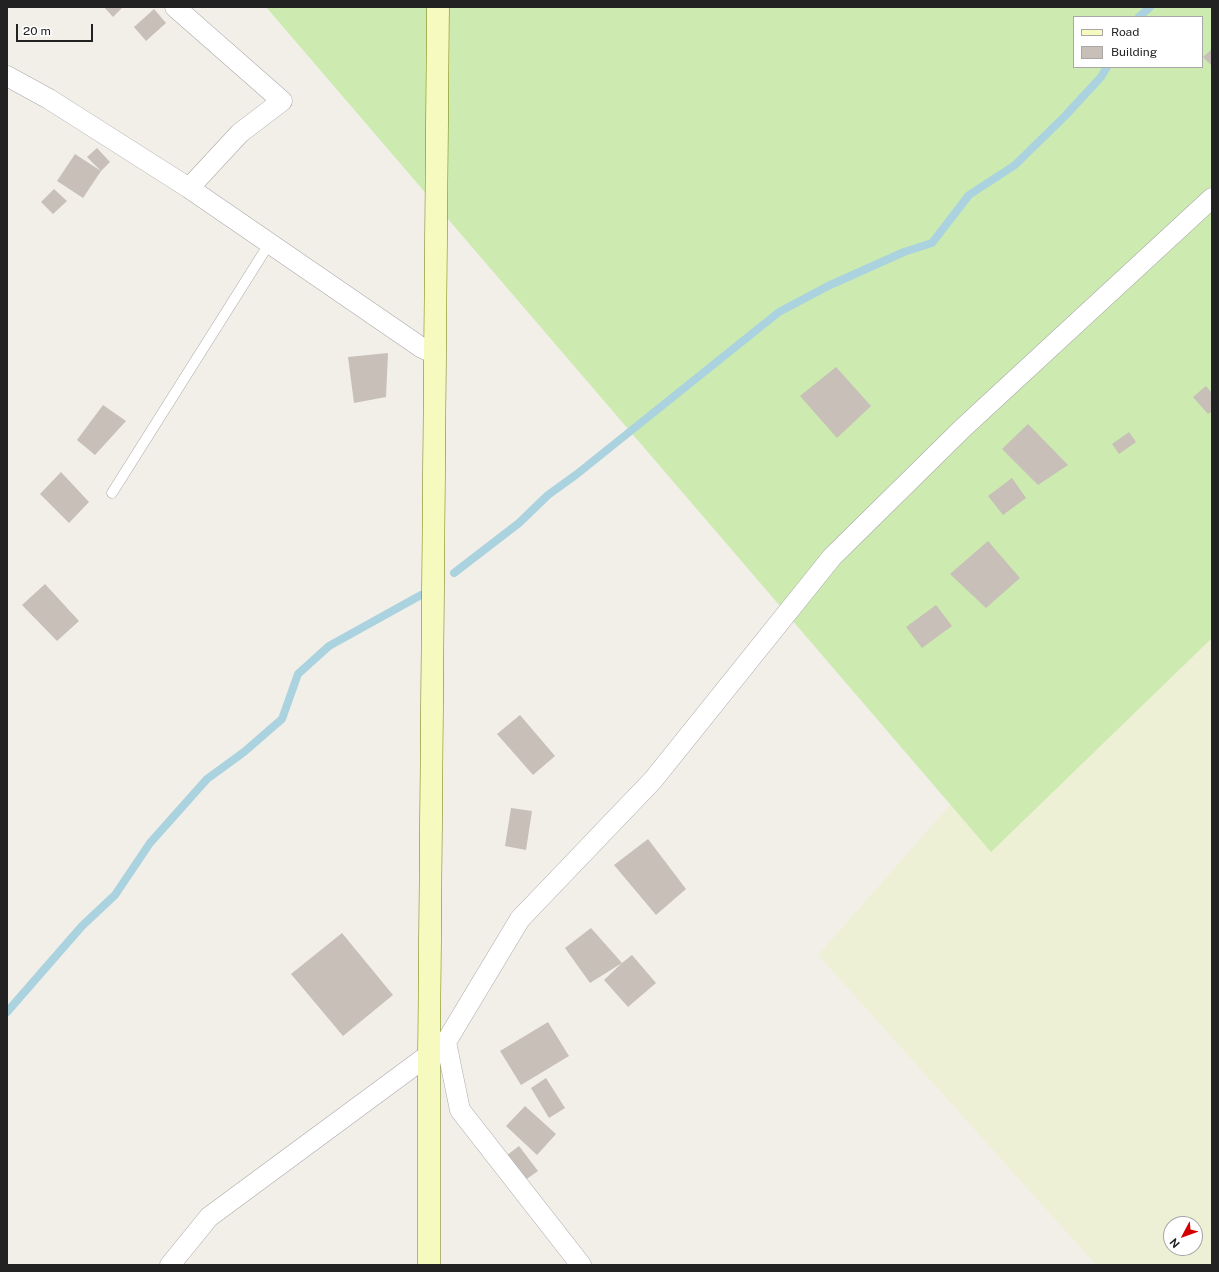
<!DOCTYPE html>
<style>
body{margin:0}
#map{position:relative;width:1219px;height:1272px;overflow:hidden;background:#f2efe9;font-family:"Public Sans",sans-serif}
canvas{display:block}
.frame{position:absolute;inset:0;border:8px solid #222;pointer-events:none}
.legend{position:absolute;left:1073px;top:16px;width:130px;height:52px;box-sizing:border-box;background:#fff;border:1px solid #a7a7a7;margin:0;padding:5px 7px;list-style:none;font-size:12px;color:#222}
.legend li{display:flex;align-items:center;gap:8px;height:20px}
.legend b{width:20px;border:1px solid #a7a7a7}
.north{position:absolute;left:1163px;top:1216px;width:40px;height:40px;box-sizing:border-box;background:#fff;border:1px solid #a7a7a7;border-radius:50%;rotate:229deg;font-size:11px;font-weight:700;line-height:16px;text-align:center;color:#222}
.north::after{content:'';display:block;margin:auto;width:14px;height:18px;background:#d40000;clip-path:polygon(50% 0,100% 100%,50% 72%,0 100%)}
.scale{position:absolute;left:16px;top:24px;width:77px;height:18px;box-sizing:border-box;border:2px solid #222;border-top:0;padding-left:5px;font-size:12px;line-height:14px;white-space:nowrap;color:#222;-webkit-text-stroke:3px #fff;paint-order:stroke}
</style>
<div id="map">
<canvas width="1219" height="1272"></canvas>
<div class="frame"></div>
<ul class="legend">
<li><b style="height:5px;background:#f7fabf"></b>Road</li>
<li><b style="height:11px;background:#c7bfb8"></b>Building</li>
</ul>
<div class="north">N</div>
<div class="scale">20 m</div>
</div>
<script>
const c = document.querySelector('canvas').getContext('2d');
c.lineJoin = 'round';
function paint(path, color) { c.fillStyle = color; c.fill(path, 'evenodd'); }
const shape = rows => new Path2D(rows.map(r => 'M' + r).join(''));
function stroke(path, color, width, dash) { c.strokeStyle = color; c.lineWidth = width; c.lineCap = dash ? 'butt' : 'round'; c.setLineDash(dash || []); c.stroke(path); }
paint(shape([
 [1212,507,1212,1265,1096,1265,818,955],
 [1171,1224,1195,1224,1195,1248,1171,1248]
]), '#eef0d5');
paint(shape([
 [266,7,1212,7,1212,638,991,852],
 [1074,17,1202,17,1202,67,1074,67]
]), '#cdebb0');
stroke(shape([
 [1139,17,1150,7],
 [454,573,519,523,548,495,577,474,779,312,828,286,904,252,932,243,969,195,1015,165,1065,116,1101,77,1107,67],
 [7,1012,82,926,115,895,150,843,207,779,244,752,282,719,298,674,329,646,421,595]
]), '#aad3df', 8);
paint(shape([
 [104,7,123,7,113,17],
 [154,9,166,23,146,41,134,27],
 [1212,49,1212,66,1203,57],
 [97,148,110,162,101,171,83,198,57,181,75,154,101,171,87,157],
 [54,189,67,201,53,214,41,202],
 [388,353,386,397,354,403,348,357],
 [836,367,871,406,837,438,800,396],
 [1206,386,1212,393,1212,411,1208,414,1193,397],
 [103,405,126,421,95,455,77,440],
 [1028,424,1068,465,1038,485,1002,449],
 [1129,432,1136,442,1119,454,1112,444],
 [61,472,89,502,69,523,40,494],
 [1012,478,1026,498,1003,515,988,496],
 [988,541,1020,578,986,608,950,574],
 [45,584,79,621,57,641,22,605],
 [936,605,952,626,922,648,906,627],
 [520,715,555,756,533,775,497,734],
 [511,808,532,811,526,850,505,846],
 [648,839,686,889,656,915,614,865],
 [591,928,622,963,632,955,656,983,628,1007,604,980,622,963,590,983,565,948],
 [342,933,393,995,343,1036,291,974],
 [548,1022,569,1056,521,1085,500,1051],
 [546,1078,565,1108,549,1118,531,1088],
 [525,1106,556,1134,537,1155,506,1126],
 [519,1146,538,1171,521,1183,502,1159]
]), '#c7bfb8');
const lane = shape([
 [112,493,269,244]
]);
const street = shape([
 [175,7,282,101,240,133,189,188],
 [7,76,49,99,189,188,422,348,435,354],
 [446,1042,460,1110,581,1265],
 [170,1265,209,1217,446,1042,520,919,653,780,832,557,964,427,1212,198]
]);
const secondary = shape([
 [429,1265,429,1056,438,7]
]);
stroke(lane, '#a9a9a9', 11);
stroke(street, '#a9a9a9', 21);
stroke(secondary, '#707d05', 23);
stroke(lane, '#fff', 10);
stroke(street, '#fff', 20);
stroke(secondary, '#f7fabf', 22);
</script>
